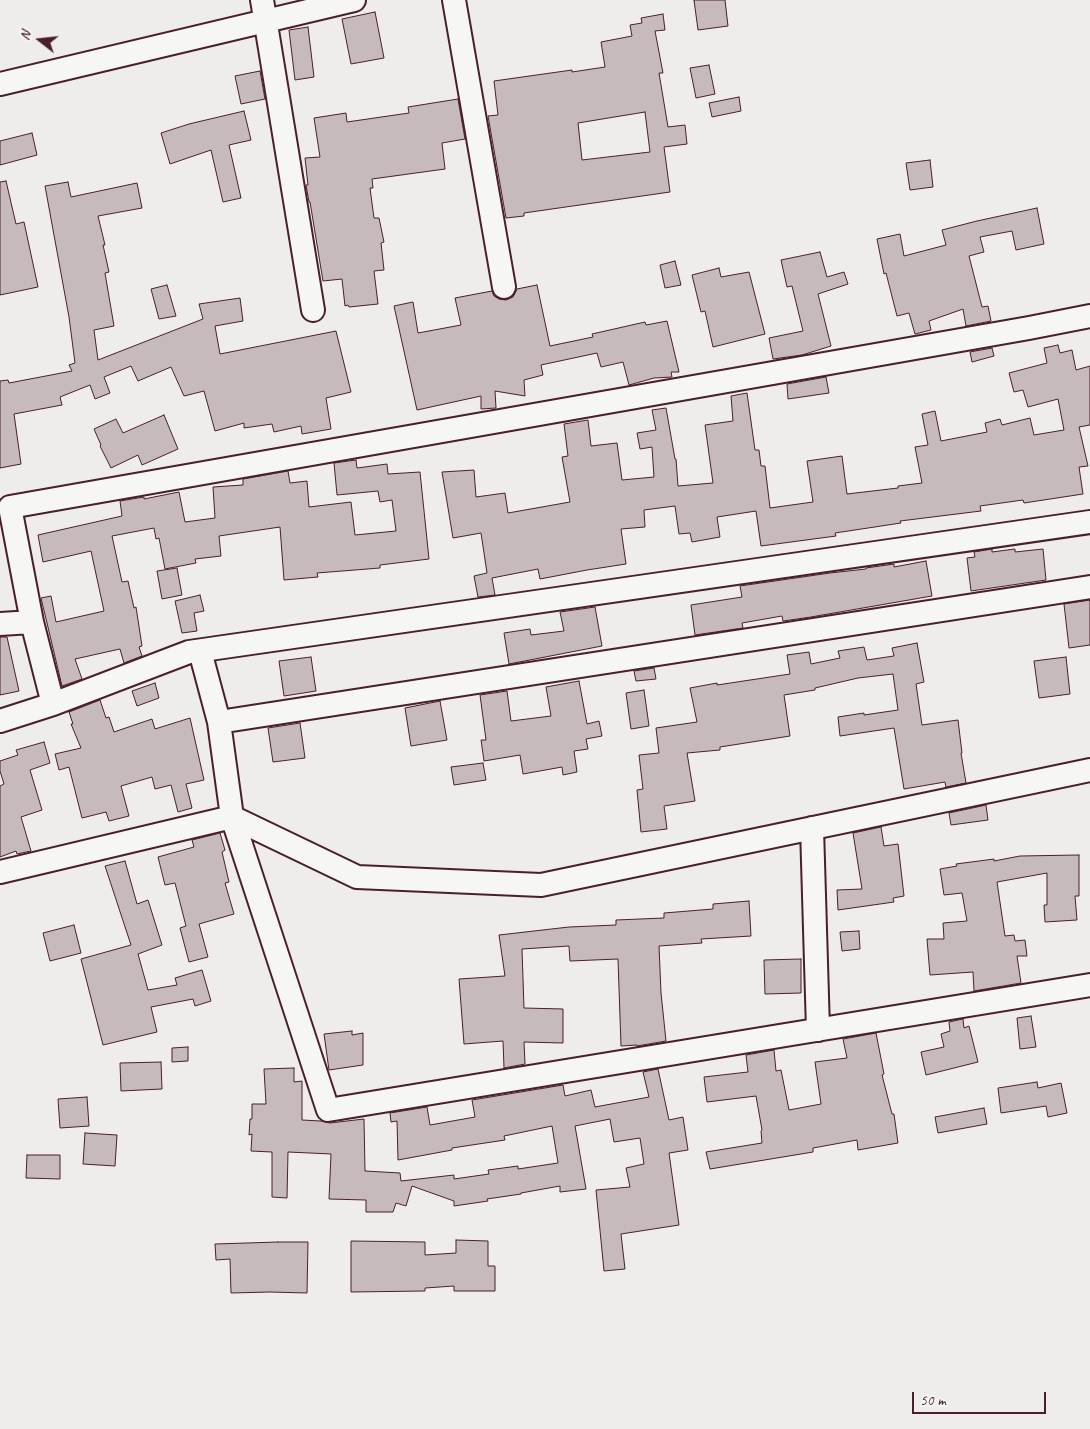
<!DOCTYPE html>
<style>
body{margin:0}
#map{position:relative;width:1090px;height:1429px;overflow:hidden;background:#efedea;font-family:Caveat,sans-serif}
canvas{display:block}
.north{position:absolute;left:15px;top:15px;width:50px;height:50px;-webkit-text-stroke:4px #f6f6f2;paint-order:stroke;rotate:286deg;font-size:14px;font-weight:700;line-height:20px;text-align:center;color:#4a1f2b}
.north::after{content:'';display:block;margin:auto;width:18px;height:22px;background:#4a1f2b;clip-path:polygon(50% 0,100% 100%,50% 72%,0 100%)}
.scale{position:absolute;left:912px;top:1392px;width:134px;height:22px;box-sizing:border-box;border:2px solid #4a1f2b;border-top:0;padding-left:6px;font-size:15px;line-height:18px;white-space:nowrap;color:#4a1f2b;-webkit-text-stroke:4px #f6f6f2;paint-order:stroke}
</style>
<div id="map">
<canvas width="1090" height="1429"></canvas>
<div class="north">N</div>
<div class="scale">50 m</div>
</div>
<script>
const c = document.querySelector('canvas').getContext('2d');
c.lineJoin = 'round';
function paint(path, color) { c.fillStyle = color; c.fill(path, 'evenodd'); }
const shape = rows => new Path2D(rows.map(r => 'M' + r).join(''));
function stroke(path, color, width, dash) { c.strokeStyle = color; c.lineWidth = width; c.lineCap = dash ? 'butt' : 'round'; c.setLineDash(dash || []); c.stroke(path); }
const building = shape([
 [694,0,725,0,728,26,698,30,694,0],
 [375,12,384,58,351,64,342,19,375,12],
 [663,14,665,30,655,31,663,73,659,73,668,127,685,125,687,144,664,147,670,192,524,213,524,216,506,218,488,116,498,115,494,81,572,70,572,72,605,67,601,42,632,36,630,25,642,23,641,18,663,14],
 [645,112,650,152,582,160,578,123,645,112],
 [308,27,314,77,295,80,289,30,308,27],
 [709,65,715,94,696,98,690,68,709,65],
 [260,71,265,99,241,104,235,76,260,71],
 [739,97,741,111,712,117,709,103,739,97],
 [458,99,465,139,442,143,445,169,372,179,373,188,370,188,374,218,379,218,384,242,381,243,384,270,374,271,378,304,349,307,348,305,345,306,342,279,323,281,310,202,309,202,306,185,308,185,305,158,320,157,314,118,346,113,347,122,409,113,408,107,458,99],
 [244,111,251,140,229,145,241,198,223,202,211,150,170,164,161,133,189,124,244,111],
 [32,133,37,155,0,165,0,141,32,133],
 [930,160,933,187,910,190,906,163,930,160],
 [6,181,16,224,24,222,38,287,0,295,0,182,6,181],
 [68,182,71,197,137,183,142,208,98,216,105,245,103,245,109,272,105,273,114,326,94,330,98,360,203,319,199,304,240,298,243,321,215,326,220,354,336,331,351,392,326,398,331,429,302,434,301,426,274,432,272,424,244,428,244,423,215,431,204,391,184,396,171,367,138,381,131,366,104,377,110,393,95,399,90,385,60,397,62,405,14,414,21,464,0,468,0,381,8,380,9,383,72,371,69,365,75,363,69,317,45,186,68,182],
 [1037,208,1044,244,1016,250,1012,231,980,237,984,252,969,256,982,307,988,306,991,321,966,326,963,309,929,321,931,330,915,334,909,313,897,316,886,273,884,274,877,239,900,234,904,256,946,245,942,230,977,221,1037,208],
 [820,252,827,277,844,272,848,284,818,294,831,346,802,355,773,359,769,338,803,331,792,286,787,287,781,260,820,252],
 [675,261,681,285,665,288,660,265,675,261],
 [719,268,721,277,749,272,765,334,713,347,705,311,701,312,692,275,719,268],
 [167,285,176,316,159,319,151,289,167,285],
 [537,285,550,346,593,337,592,334,645,322,646,325,667,321,679,372,671,372,672,377,654,378,629,385,623,362,601,367,597,353,541,365,543,375,524,380,525,396,495,391,496,408,481,409,481,396,417,410,394,306,413,302,418,333,461,325,455,298,492,291,494,296,499,299,506,300,513,297,517,289,537,285],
 [1058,345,1060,353,1072,350,1076,370,1090,366,1090,425,1079,427,1088,466,1079,467,1083,494,1024,503,1023,500,980,506,981,511,900,521,901,523,835,533,836,536,761,546,756,511,717,517,720,537,692,542,690,533,679,534,675,506,644,510,645,527,621,529,626,564,587,570,540,579,538,569,492,578,495,595,478,597,474,576,487,573,481,533,453,538,442,472,474,470,476,497,505,493,508,513,570,502,562,457,568,456,564,424,588,420,591,446,617,443,622,480,654,477,652,447,640,449,637,433,656,430,652,410,666,408,675,459,676,459,678,486,713,483,705,425,733,421,731,396,747,393,755,450,759,450,761,466,765,466,770,508,813,502,807,461,842,456,847,494,898,488,898,486,922,483,915,447,928,445,922,414,935,411,941,441,987,432,985,423,1000,419,1002,425,1030,418,1034,435,1064,430,1058,399,1028,407,1023,390,1014,392,1009,373,1047,363,1044,348,1058,345],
 [992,348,994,356,972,362,970,352,992,348],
 [826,377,829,393,788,399,787,384,826,377],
 [164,415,178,449,142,465,138,455,111,468,100,446,101,445,94,429,116,419,123,433,164,415],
 [356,460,357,468,387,464,388,474,420,472,429,559,380,565,380,568,317,573,318,577,284,580,280,527,219,536,221,556,195,559,196,563,165,569,159,538,156,539,154,528,112,536,122,582,128,581,134,608,136,607,142,646,139,647,142,656,124,663,120,649,75,659,82,679,62,686,41,598,51,596,56,622,104,611,91,551,43,562,38,535,122,516,120,501,144,497,144,499,179,492,185,522,215,518,213,487,243,485,243,479,288,471,290,483,307,481,309,507,351,502,355,535,396,531,392,500,380,502,378,491,337,495,334,463,356,460],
 [992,549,992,552,1015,549,1015,552,1043,549,1046,580,971,591,967,558,975,557,974,552,992,549],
 [926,561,932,596,811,617,783,621,782,616,742,623,743,628,695,635,691,605,742,597,740,586,830,573,866,569,866,568,894,564,894,567,926,561],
 [177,568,182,595,162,599,157,571,177,568],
 [200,595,204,611,194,613,197,631,182,633,175,601,200,595],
 [1090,600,1090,645,1069,648,1064,604,1090,600],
 [595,607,602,646,509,664,504,633,530,629,531,635,564,631,560,612,595,607],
 [0,637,7,637,19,691,0,695,0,637],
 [917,643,924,682,916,684,922,725,958,720,962,753,961,753,966,783,946,787,945,782,904,789,894,728,840,736,838,717,864,713,864,715,898,710,893,674,858,678,815,688,815,690,784,695,790,736,720,747,720,750,687,753,695,801,664,806,667,829,641,832,637,790,643,789,639,755,659,753,656,728,697,722,690,688,717,683,717,685,790,674,787,655,809,652,811,664,840,658,838,651,864,647,867,660,894,656,892,648,917,643],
 [311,657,316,691,284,696,279,661,311,657],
 [1066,657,1070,694,1039,698,1034,661,1066,657],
 [654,668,656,679,636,681,634,671,654,668],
 [579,681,587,724,599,721,602,736,586,739,588,749,574,751,577,772,563,775,562,767,523,774,520,755,484,761,481,740,486,740,480,695,507,691,511,721,551,716,546,687,579,681],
 [155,683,159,698,137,706,132,691,155,683],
 [644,690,649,726,631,729,626,693,644,690],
 [100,700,106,718,109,717,114,732,152,719,155,729,190,718,204,780,186,784,192,808,178,812,171,785,155,789,152,777,121,786,129,816,109,821,106,812,82,818,69,767,59,770,55,754,81,748,71,724,73,724,69,712,100,700],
 [440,701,447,740,411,746,405,708,440,701],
 [300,723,305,758,273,762,268,728,300,723],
 [44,742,50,763,30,770,42,810,21,817,31,851,17,854,16,851,0,857,0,786,4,784,0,771,0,761,18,755,16,750,44,742],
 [483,763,486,780,454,785,451,767,483,763],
 [986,805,988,820,951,825,949,813,986,805],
 [881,827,884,846,898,844,904,896,893,898,894,902,838,910,837,890,862,889,853,833,881,827],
 [220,833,225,850,222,852,229,882,225,883,234,914,199,924,208,957,189,962,180,928,186,926,175,883,165,885,158,857,194,847,192,840,220,833],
 [1079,855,1079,896,1075,896,1077,920,1045,922,1044,905,1047,905,1047,873,997,882,1005,936,1014,935,1015,941,1025,940,1027,956,1017,956,1021,983,974,991,973,972,930,975,927,939,944,939,943,923,967,921,962,893,944,895,940,869,957,866,956,864,994,859,994,861,1020,856,1079,855],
 [125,861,137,904,148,900,162,945,138,954,148,990,177,985,175,978,202,970,211,1001,195,1006,193,999,151,1007,157,1032,103,1045,81,959,131,945,105,866,125,861],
 [749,901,751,936,701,939,702,943,659,946,661,993,666,1041,637,1046,637,1045,621,1046,618,959,570,961,569,946,522,949,524,1008,563,1009,563,1043,524,1042,525,1064,504,1068,503,1041,464,1044,459,979,505,976,499,935,569,927,616,925,616,920,664,918,664,913,713,909,713,904,749,901],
 [74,925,81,953,50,961,43,933,74,925],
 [859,931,860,949,842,951,840,932,859,931],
 [801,959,801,993,765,994,764,960,801,959],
 [1031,1016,1036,1047,1020,1049,1017,1018,1031,1016],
 [963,1019,964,1028,969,1026,978,1062,926,1075,921,1052,944,1047,941,1034,950,1031,949,1022,963,1019],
 [352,1031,352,1035,363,1033,363,1065,329,1070,324,1034,352,1031],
 [876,1033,884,1074,882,1075,892,1114,894,1114,898,1143,858,1150,857,1140,813,1148,813,1152,710,1169,706,1152,762,1143,761,1131,762,1130,756,1096,707,1102,704,1077,748,1072,746,1055,774,1050,776,1071,781,1070,789,1110,821,1104,815,1062,847,1058,843,1039,876,1033],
 [188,1047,188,1061,172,1062,172,1048,188,1047],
 [161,1062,162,1089,121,1091,120,1063,161,1062],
 [294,1068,294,1082,302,1081,302,1120,321,1121,330,1123,364,1119,365,1171,400,1173,401,1181,454,1175,454,1179,489,1174,488,1170,518,1166,518,1169,558,1163,552,1126,504,1136,505,1140,452,1148,452,1150,398,1160,397,1121,391,1122,390,1113,427,1107,430,1125,475,1117,472,1100,563,1085,565,1096,591,1090,595,1107,649,1097,643,1072,658,1069,669,1120,683,1117,688,1150,669,1153,679,1225,621,1234,625,1269,604,1271,596,1190,630,1187,626,1168,644,1164,640,1138,614,1142,610,1119,575,1126,586,1189,560,1192,560,1186,521,1193,521,1194,487,1199,488,1201,454,1206,454,1201,412,1186,406,1206,396,1203,393,1212,366,1212,366,1200,329,1199,331,1154,288,1152,287,1198,272,1197,272,1152,251,1151,252,1134,249,1135,250,1119,252,1119,252,1104,266,1104,264,1069,294,1068],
 [1037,1082,1038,1088,1061,1083,1067,1113,1048,1117,1046,1106,1001,1113,998,1088,1037,1082],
 [87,1097,89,1126,60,1128,58,1099,87,1097],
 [984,1108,987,1124,938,1133,935,1117,984,1108],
 [85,1133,117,1135,115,1166,83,1164,85,1133],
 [27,1155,60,1155,60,1179,26,1178,27,1155],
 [456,1240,488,1241,488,1266,495,1266,495,1291,454,1291,454,1286,425,1288,425,1291,351,1292,351,1241,425,1242,425,1255,456,1253,456,1240],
 [278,1242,308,1242,307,1293,270,1292,231,1293,230,1259,216,1260,215,1244,278,1242]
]);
paint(building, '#c6babb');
stroke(building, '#4a1f2b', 1);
const minor = shape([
 [262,0,313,310],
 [454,0,504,287],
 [0,84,354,0],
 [0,624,32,622],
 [200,651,219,722,232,817,328,1110,1090,985],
 [53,704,32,622,10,507,1029,328,1090,316],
 [0,721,53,704,189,652,1090,522],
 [219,722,1090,587],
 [812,828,818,1030],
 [0,872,232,817,357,877,541,885,1090,770]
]);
stroke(minor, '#4a1f2b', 26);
stroke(minor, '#f6f6f2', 22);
</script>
